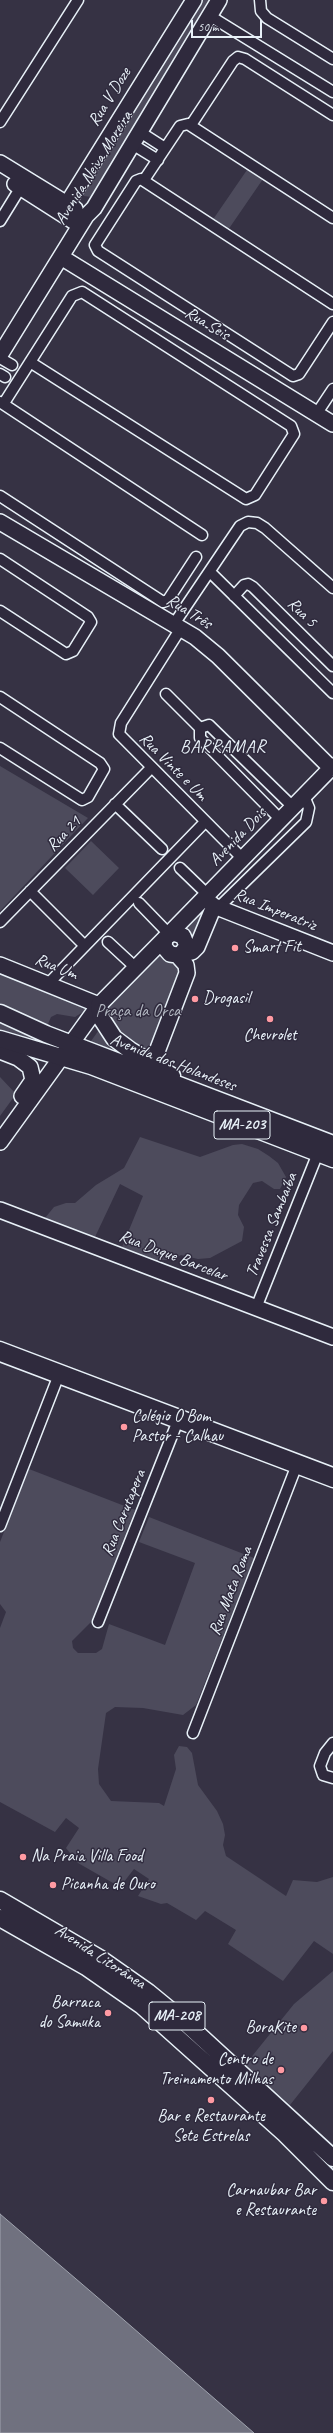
<!DOCTYPE html>
<meta charset="utf-8">
<style>
body{margin:0}
#map{position:relative;width:333px;height:2433px;overflow:hidden;background:#363244;font-family:Caveat,sans-serif}
canvas{display:block}
.scale{position:absolute;left:191px;top:20px;width:71px;height:18px;box-sizing:border-box;border:2px solid #e8f1f8;border-top:0;padding-left:5px;font-size:12px;line-height:14px;white-space:nowrap;color:#e8f1f8;-webkit-text-stroke:3px #2f2a3d;paint-order:stroke}
</style>
<div id="map">
<canvas width="333" height="2433"></canvas>
<div class="scale">50 m</div>
</div>
<script>
const c = document.querySelector('canvas').getContext('2d');
c.lineJoin = 'round';
function paint(path, color) { c.fillStyle = color; c.fill(path, 'evenodd'); }
const shape = rows => new Path2D(rows.map(r => 'M' + r).join(''));
function stroke(path, color, width, dash) { c.strokeStyle = color; c.lineWidth = width; c.lineCap = dash ? 'butt' : 'round'; c.setLineDash(dash || []); c.stroke(path); }
function drawText(font, color, halo, rows, align = 'center') {
  c.font = font + ' Caveat,sans-serif'; c.lineWidth = 3; c.setLineDash([]); c.textBaseline = 'middle'; c.strokeStyle = halo; c.fillStyle = color; for (const [text, x, y, turn = 0] of rows) {
    c.save(); c.translate(x, y); c.rotate((+turn || 0) * Math.PI / 180); c.textAlign = isNaN(turn) ? turn : align; if (halo) c.strokeText(text, 0, 0); c.fillText(text, 0, 0); c.restore();
  }
}
paint(shape([
 [200,0,213,0,91,197,77,195],
 [249,167,263,179,228,230,213,220,214,218],
 [0,766,88,818,0,911],
 [91,841,119,868,93,895,65,868],
 [204,909,206,910,195,939,182,932,181,928],
 [161,952,184,966,150,1052,138,1047,115,1030,106,1009,108,1004],
 [0,969,86,1008,86,1010,75,1017,57,1014,51,1017,48,1024,44,1025,32,1021,26,1015,0,1003],
 [0,1019,38,1037,42,1044,0,1033],
 [101,1027,136,1062,89,1044],
 [0,1077,16,1094,0,1116],
 [140,1137,200,1157,233,1145,242,1144,258,1149,269,1156,278,1163,286,1177,280,1189,274,1189,262,1181,253,1183,239,1205,238,1215,244,1227,242,1241,210,1258,198,1259,181,1255,172,1260,157,1260,122,1247,143,1196,120,1184,95,1237,45,1218,54,1207,66,1203,75,1203,96,1185,124,1168],
 [29,1469,135,1510,91,1622,72,1641,73,1648,78,1653,96,1653,102,1649,109,1624,165,1645,195,1563,139,1542,149,1517,254,1558,196,1705,183,1715,143,1708,115,1707,106,1713,98,1769,99,1784,111,1801,159,1803,164,1806,176,1769,174,1755,179,1746,187,1747,192,1753,198,1785,217,1811,223,1824,225,1835,223,1845,226,1856,286,1896,293,1880,317,1882,333,1877,333,1954,314,1941,283,1981,228,1944,236,1930,205,1911,196,1920,167,1903,161,1904,138,1896,149,1879,134,1869,120,1887,78,1863,66,1848,79,1828,66,1818,55,1832,0,1802,0,1628,6,1612,0,1604,0,1542],
 [333,1971,333,2051,290,2105,245,2065,294,2004]
]), '#4d4b5c');
const water = shape([
 [0,2214,117,2314,254,2433,0,2433,0,2214]
]);
paint(water, '#70717f');
stroke(water, '#a0a4af', 1);
const street = shape([
 [260,0,261,11,267,18,333,59],
 [210,16,333,92],
 [0,122,78,0],
 [191,125,233,61,238,57,245,59,333,115],
 [140,132,165,148],
 [132,144,158,160],
 [144,180,180,126,188,124,333,218],
 [0,221,24,182],
 [333,304,141,179,136,181,95,245,98,251,293,376,299,374,333,322],
 [0,358,12,365],
 [0,374,5,377],
 [0,402,202,535],
 [4,403,72,296,82,292,291,426,294,434,255,495,246,499,30,362],
 [317,413,333,389],
 [0,496,163,602,168,600,196,557],
 [0,559,88,617,91,622,73,651,66,654,0,611],
 [210,572,333,693],
 [234,596,244,585,248,584,253,587,333,666],
 [174,624,240,526,248,522,257,523,265,528,333,588],
 [181,628,121,723,119,734,243,859],
 [166,694,200,728],
 [0,697,100,763,104,769,88,797,82,800,0,748],
 [115,804,162,849],
 [281,820,200,738,200,728,209,725,293,807],
 [180,868,208,895],
 [30,891,85,946],
 [139,903,169,934],
 [218,908,306,822,309,808,304,796],
 [0,922,151,768],
 [108,942,135,967],
 [48,984,205,822],
 [256,1308,318,1153],
 [0,1347,333,1473],
 [0,1356,333,1482],
 [0,1526,60,1372],
 [98,1622,179,1418],
 [193,1733,298,1462],
 [333,1743,325,1753,320,1766,323,1775,333,1778]
]);
const secondary = shape([
 [0,163,75,209],
 [15,184,73,221],
 [66,216,67,204,194,0],
 [61,257,333,424],
 [0,355,86,216,94,208,219,0],
 [0,522,195,637,218,656,331,768],
 [205,898,214,906,333,953],
 [169,934,333,766],
 [180,955,187,946,183,936,173,933,165,938,164,947,170,954,177,955,192,952,197,947,214,906],
 [0,965,99,1005],
 [0,1051,18,1058,30,1067,33,1080,22,1096],
 [148,1075,187,973,186,965,177,955],
 [0,1142,99,1005,167,936],
 [0,1210,333,1337]
]);
const primary = shape([
 [99,1005,101,1018,114,1038,130,1050,172,1076],
 [0,1013,46,1034,333,1144],
 [0,1039,91,1066,333,1159],
 [0,1900,101,1959,148,1992,187,2024,333,2158],
 [0,1918,86,1967,142,2006,285,2134,333,2182]
]);
stroke(street, '#e8f1f8', 13);
stroke(secondary, '#e8f1f8', 18);
stroke(primary, '#e8f1f8', 19);
stroke(street, '#2f2a3d', 10);
stroke(secondary, '#2f2a3d', 15);
stroke(primary, '#2f2a3d', 16);
for (const [x, y, r, color] of [
 [235,948,4,"#ff9aa2"],
 [195,999,4,"#ff9aa2"],
 [270,1019,4,"#ff9aa2"],
 [124,1427,4,"#ff9aa2"],
 [23,1857,4,"#ff9aa2"],
 [53,1885,4,"#ff9aa2"],
 [108,2013,4,"#ff9aa2"],
 [304,2028,4,"#ff9aa2"],
 [281,2070,4,"#ff9aa2"],
 [211,2100,4,"#ff9aa2"],
 [324,2201,4,"#ff9aa2"]
]) { const dot = new Path2D(); dot.arc(x, y, r, 0, 2 * Math.PI); c.fillStyle = color; c.fill(dot); stroke(dot, '#2f2a3d', 1.5); }
for (const [x, y, w] of [
 [242,1125,56],
 [177,2016,56]
]) { const box = new Path2D(); box.roundRect(x - w / 2, y - 14, w, 28, 3); c.fillStyle = '#2f2a3d'; c.fill(box); stroke(box, '#e8f1f8', 1); }
drawText('bold 16px', '#e8f1f8', null, [
 ["MA-203",242,1125],
 ["MA-208",177,2016]
]);
drawText('17px', '#e8f1f8', '#2f2a3d', [
 ["Rua V Doze",110,97,-58],
 ["Avenida Neiva Moreira",94,168,-58],
 ["Rua Seis",207,324,31],
 ["Rua Três",189,612,32],
 ["Rua 5",302,613,45],
 ["Rua Vinte e Um",173,767,45],
 ["Rua 21",64,834,-46],
 ["Avenida Dois",238,837,-46],
 ["Rua Imperatriz",275,910,22],
 ["Rua Um",56,967,22],
 ["Avenida dos Holandeses",173,1063,21],
 ["Travessa Sambaíba",272,1225,-68],
 ["Rua Duque Barcelar",173,1256,21],
 ["Rua Carutapera",124,1513,-68],
 ["Rua Mata Roma",231,1591,-69],
 ["Avenida Litorânea",100,1957,33]
]);
drawText('17px', '#e8f1f8', '#2f2a3d', [
 ["Smart Fit",243,948],
 ["Drogasil",203,999],
 ["Chevrolet",270,1036,"center"],
 ["Colégio O Bom",132,1417],
 ["Pastor - Calhau",132,1437],
 ["Na Praia Villa Food",31,1857],
 ["Picanha de Ouro",61,1885],
 ["Barraca",100,2003,"right"],
 ["do Samuka",100,2023,"right"],
 ["BoraKite",296,2028,"right"],
 ["Centro de",273,2060,"right"],
 ["Treinamento Milhas",273,2080,"right"],
 ["Bar e Restaurante",211,2117,"center"],
 ["Sete Estrelas",211,2137,"center"],
 ["Carnaubar Bar",316,2191,"right"],
 ["e Restaurante",316,2211,"right"]
], 'left');
drawText('17px', '#b2b7c1', '#2f2a3d', [
 ["Praça da Orca",138,1012]
]);
c.letterSpacing = '1px';
drawText('18px', '#e8f1f8', '#2f2a3d', [
 ["BARRAMAR",223,747]
]);
c.letterSpacing = '0px';
</script>
